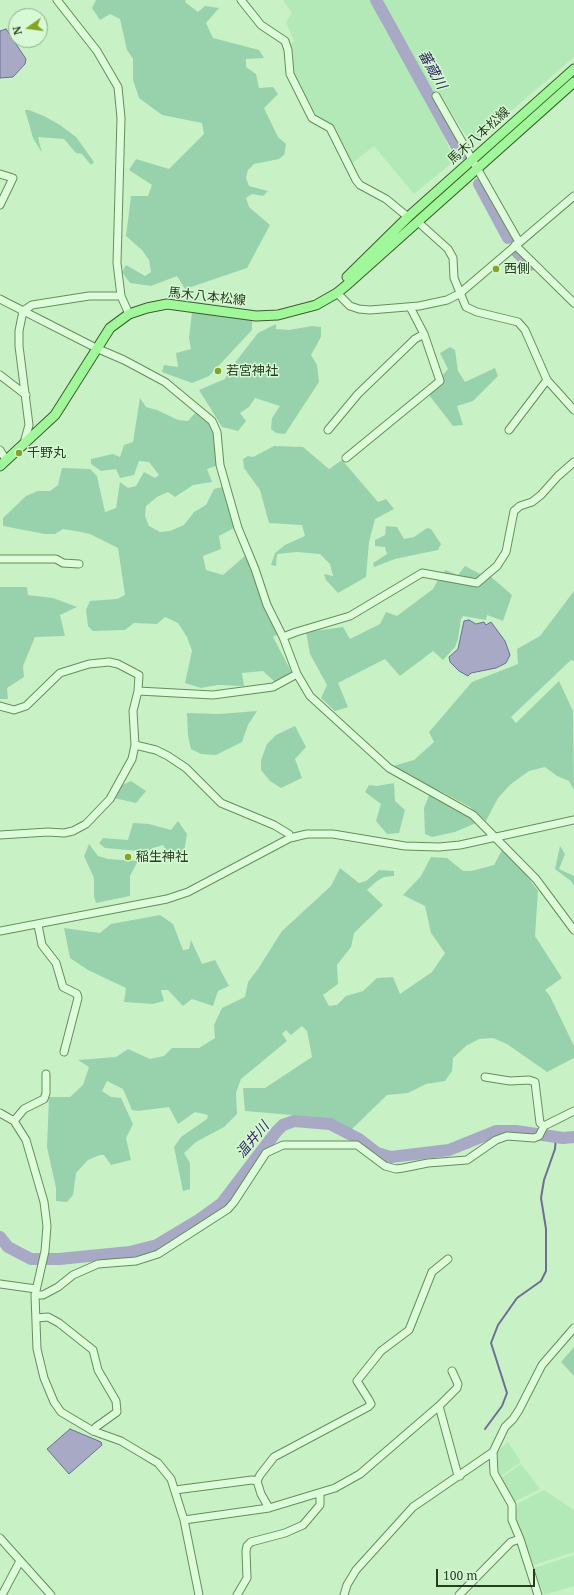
<!DOCTYPE html>
<meta charset="utf-8">
<style>
body{margin:0}
#map{position:relative;width:574px;height:1595px;overflow:hidden;background:#c8f2c5;font-family:"Noto Serif",serif}
canvas{display:block}
.north{position:absolute;left:8px;top:8px;width:40px;height:40px;box-sizing:border-box;background:#d7f9d6;border:1px solid #91ae8c;border-radius:50%;rotate:256deg;font-size:11px;font-weight:700;line-height:16px;text-align:center;color:#273e1e}
.north::after{content:'';display:block;margin:auto;width:14px;height:18px;background:#85a423;clip-path:polygon(50% 0,100% 100%,50% 72%,0 100%)}
.scale{position:absolute;left:436px;top:1569px;width:99px;height:18px;box-sizing:border-box;border:2px solid #273e1e;border-top:0;padding-left:5px;font-size:12px;line-height:14px;white-space:nowrap;color:#273e1e;-webkit-text-stroke:3px #d7f9d6;paint-order:stroke}
</style>
<div id="map">
<canvas width="574" height="1595"></canvas>
<div class="north">N</div>
<div class="scale">100 m</div>
</div>
<script>
const c = document.querySelector('canvas').getContext('2d');
c.lineJoin = 'round';
function paint(path, color) { c.fillStyle = color; c.fill(path, 'evenodd'); }
const shape = rows => new Path2D(rows.map(r => 'M' + r).join(''));
function stroke(path, color, width, dash) { c.strokeStyle = color; c.lineWidth = width; c.lineCap = dash ? 'butt' : 'round'; c.setLineDash(dash || []); c.stroke(path); }
function drawText(font, color, halo, rows, align = 'center') {
  c.font = font + ' "Noto Serif","Noto Sans JP",serif'; c.lineWidth = 3; c.setLineDash([]); c.textBaseline = 'middle'; c.strokeStyle = halo; c.fillStyle = color; for (const [text, x, y, turn = 0] of rows) {
    c.save(); c.translate(x, y); c.rotate((+turn || 0) * Math.PI / 180); c.textAlign = isNaN(turn) ? turn : align; if (halo) c.strokeText(text, 0, 0); c.fillText(text, 0, 0); c.restore();
  }
}
paint(shape([
 [283,0,371,0,385,30,436,116,454,161,414,194,374,146,351,164,333,126,317,116,307,101,293,74,290,45,294,41,286,22,292,13],
 [381,0,574,0,574,57,477,140,466,136,438,91,435,93,429,90],
 [508,1442,521,1462,501,1476,497,1467,498,1451],
 [521,1464,540,1489,514,1502,501,1478],
 [544,1490,574,1510,574,1552,534,1565,515,1519,518,1503],
 [574,1555,574,1586,544,1595,534,1568]
]), '#b2e9b7');
paint(shape([
 [96,0,186,0,185,2,198,12,205,6,219,8,206,23,213,38,259,50,264,58,246,59,246,67,256,74,259,88,273,87,278,94,264,108,278,137,286,144,284,155,279,159,254,164,248,170,246,178,249,186,268,191,263,196,252,194,246,198,249,207,270,225,247,268,185,289,177,276,151,286,130,283,122,272,126,265,145,276,151,272,149,260,142,250,126,236,131,196,148,196,152,185,129,170,136,159,169,169,204,134,202,123,162,115,139,98,133,80,133,59,127,50,120,19,110,14,100,20,92,8],
 [25,110,29,110,44,116,60,125,76,137,94,162,91,165,82,154,76,153,64,139,38,137,42,153,33,138],
 [192,312,252,319,252,330,209,376,192,383,162,372,164,365,178,367,176,353,191,349,189,338],
 [276,324,276,329,289,330,312,326,321,327,321,337,311,355,317,365,319,382,285,434,276,433,271,429,272,418,280,406,255,398,249,407,240,413,246,421,238,431,222,427,199,390,225,379,230,369,258,333],
 [450,347,455,350,458,371,465,382,495,368,498,376,473,401,457,406,463,425,453,426,429,395,441,383,441,377,448,369,440,353],
 [140,398,146,407,157,410,178,420,188,421,196,412,209,422,215,434,219,465,207,469,212,482,193,485,175,497,168,492,157,497,146,506,145,516,149,526,160,532,170,531,184,525,194,512,206,505,214,489,222,487,234,528,219,536,221,549,203,556,206,570,223,575,246,555,259,592,278,634,273,637,292,673,275,682,263,671,242,673,244,686,218,685,201,688,185,683,192,651,187,637,178,623,165,617,157,624,134,623,125,630,93,631,88,626,86,610,90,601,117,599,125,595,118,548,90,534,81,532,63,529,55,534,45,534,3,526,3,518,26,496,38,491,50,491,58,485,62,468,90,469,97,476,105,512,116,508,120,482,128,488,136,486,144,472,155,478,159,475,149,462,139,461,134,475,120,478,116,469,101,471,91,464,91,459,113,454,120,457,124,445,133,442],
 [274,446,303,447,329,469,342,460,378,502,386,499,394,509,375,519,369,542,366,577,338,593,326,580,324,574,333,576,330,564,320,554,297,552,277,554,276,566,271,565,275,553,285,545,305,536,302,525,269,523,260,490,244,468,243,459,248,456,253,457],
 [386,526,397,527,404,539,414,537,427,528,431,529,441,544,438,550,395,559,374,567,373,563,387,554,385,547,375,546,375,540,385,535],
 [465,566,482,575,476,581,443,575,445,570,458,575],
 [490,576,512,595,503,621,487,615,486,620,463,616,461,619,458,639,455,647,443,660,433,651,400,676,385,659,338,683,348,707,335,711,321,698,327,685,310,654,306,632,343,627,350,639,380,624,386,612,397,616,433,589,439,578,478,585],
 [0,587,27,587,28,595,53,598,77,607,60,615,65,636,35,637,23,666,24,677,7,688,8,699,0,699],
 [574,591,574,661,571,660,511,717,516,723,559,681,573,711,574,790,569,781,557,776,545,767,529,771,511,784,498,798,486,821,470,807,444,793,402,774,393,766,414,760,434,742,429,732,472,682,518,664,517,649,540,636],
 [257,711,248,725,242,742,216,755,201,754,191,749,188,736,187,713,219,714],
 [295,726,306,747,295,759,302,778,281,788,270,781,261,770,261,760,267,744,276,735],
 [131,781,146,791,136,803,114,798,122,785],
 [394,783,395,801,405,810,399,833,387,834,376,821,381,804,365,792,369,785,377,786],
 [430,793,464,812,476,823,455,832,432,837,425,834,424,808],
 [178,821,187,834,183,858,169,855,163,845,153,848,140,856,139,851,105,848,99,843,103,838,128,840,133,823,149,824,171,830],
 [89,844,98,856,108,859,138,861,130,876,130,896,96,903,94,896,94,878,84,856],
 [560,846,565,854,559,869,574,876,574,886,571,881,555,869],
 [502,850,524,872,538,891,535,936,562,978,545,990,550,996,574,1046,574,1058,547,1072,507,1044,493,1038,479,1039,466,1046,453,1058,452,1071,445,1081,426,1084,408,1093,387,1095,351,1130,340,1123,315,1117,245,1111,243,1088,265,1088,312,1057,307,1031,302,1026,291,1035,286,1030,282,1034,287,1041,241,1079,236,1093,237,1114,224,1127,196,1142,184,1153,190,1163,190,1189,183,1191,174,1147,181,1137,207,1119,208,1115,195,1112,178,1124,169,1107,138,1111,132,1110,123,1089,107,1081,102,1091,111,1097,121,1098,133,1124,126,1138,131,1160,111,1165,104,1155,100,1155,88,1160,76,1173,73,1195,67,1202,56,1201,56,1188,47,1147,49,1097,70,1097,83,1085,89,1067,78,1060,116,1057,128,1049,150,1059,164,1056,172,1048,199,1048,215,1038,214,1025,222,1008,245,997,248,982,258,969,282,931,331,886,340,868,359,883,366,881,379,870,394,871,394,876,384,877,377,881,367,890,383,905,354,933,351,947,337,965,338,984,323,995,329,1006,337,1005,346,996,363,991,377,978,393,977,400,994,432,972,445,953,431,933,425,906,403,895,421,876,431,857,447,858,463,871,471,871,494,865],
 [160,915,173,924,183,950,189,949,191,940,202,964,215,960,229,986,218,991,213,1006,192,999,183,1006,168,990,161,990,164,1001,153,1004,124,1002,126,988,88,970,70,958,64,928,100,933,111,924],
 [574,1347,574,1376,561,1362]
]), '#98d2ad');
const water = shape([
 [6,29,26,59,25,64,13,77,0,78,0,31,6,29],
 [469,620,476,624,484,622,486,625,491,622,505,641,510,655,506,663,496,668,471,673,468,676,459,671,450,662,449,657,458,649,464,621,469,620],
 [70,1429,101,1442,102,1445,69,1474,47,1449,70,1429]
]);
paint(water, '#a7a9c5');
stroke(water, '#6d6d95', 1);
stroke(shape([
 [485,1429,502,1406,507,1393,491,1343,498,1325,517,1298,541,1281,546,1271,546,1229,541,1198,544,1180,555,1149,556,1137]
]), '#6d6d95', 2);
stroke(shape([
 [376,0,461,154],
 [479,184,508,238],
 [516,251,530,265],
 [0,1237,8,1247,31,1259,59,1259,130,1252,157,1245,197,1221,222,1203,276,1132,283,1125,294,1121,330,1124,359,1139,377,1153,391,1157,449,1150,496,1131,516,1131,563,1138,574,1137]
]), '#a7a9c5', 12);
const minor = shape([
 [57,0,97,51,118,87,121,118,117,263,121,296,129,314],
 [241,0,261,25,285,41,288,50,290,74,312,118,330,128,356,180,360,185,386,199,408,217],
 [436,96,519,242],
 [0,174,13,178,0,205],
 [418,222,448,249,453,258,454,278,466,307,477,312,518,322,525,330,547,380,574,410],
 [515,245,574,303],
 [337,293,350,306,359,309,370,310,419,306,447,300,459,294,574,196],
 [0,299,96,348,124,360,165,382,212,421,217,432,220,465,238,528,255,569,267,605,283,637,297,674,310,696,389,768,473,815,536,879,574,930],
 [0,375,26,395],
 [328,430,358,394,415,339,424,334],
 [509,430,547,380],
 [24,443,29,425,19,346,19,331,23,311,32,305,89,296,121,296],
 [0,450,6,460],
 [346,458,440,381,424,334,410,307],
 [0,559,56,559,63,563,79,564],
 [283,637,296,632,350,616,422,573,477,583,497,566,506,552,514,511,520,506,532,502,541,495,558,476,574,462],
 [138,691,213,695,273,687,297,674],
 [0,706,14,710,26,706,60,673,89,664,109,662,118,664,139,675,138,691,133,711,135,745,132,759,110,799,86,824,73,831,64,833,48,832,0,835],
 [135,745,156,750,168,756,186,768,221,803,274,825,289,834,290,838],
 [38,925,42,945,56,963,63,987,77,994,78,998,64,1052],
 [0,931,167,899,188,892,290,838,307,834,333,834,405,846,439,847,460,845,574,820],
 [485,1077,510,1081,529,1080,535,1082,540,1123,544,1126],
 [0,1113,14,1121,26,1140,44,1202,47,1226,45,1251,35,1295,37,1349,44,1378,54,1402,61,1412,93,1431,121,1441,141,1453,158,1463,171,1479,184,1520,199,1595],
 [14,1121,24,1109,44,1099,46,1093,46,1074],
 [0,1284,36,1289],
 [35,1295,43,1295,58,1287,73,1275,98,1264,136,1261,158,1254,228,1209,234,1202,266,1153,283,1145,357,1145,385,1166,396,1169,403,1168,428,1163,467,1160,496,1140,507,1136,534,1138,539,1136,544,1126,574,1111],
 [36,1318,48,1317,59,1323,93,1350,98,1370,116,1401,117,1412,96,1427,93,1431],
 [439,1406,457,1388,458,1384,452,1371],
 [493,1452,494,1473,512,1505,512,1520,520,1539,538,1595],
 [175,1490,252,1480,257,1481],
 [269,1508,261,1494,257,1481,260,1475,274,1457,368,1407,371,1404,369,1400,357,1381,381,1351,409,1330,432,1272,448,1259],
 [184,1520,269,1508,335,1488,360,1474,439,1406,457,1472,460,1476],
 [0,1538,51,1595],
 [2,1595,20,1561],
 [237,1595,247,1578,246,1551,247,1546,251,1542,285,1533,303,1525,320,1505,320,1493],
 [344,1595,347,1585,356,1570,413,1507,493,1452,505,1427,513,1419,519,1410,542,1365,574,1328],
 [459,1595,511,1542,520,1539]
]);
const major = shape([
 [347,277,408,217,574,69],
 [0,466,55,415,110,328,129,314,147,308,167,304,256,316,278,315,316,305,337,293,348,284,574,82]
]);
stroke(minor, '#658f59', 9);
stroke(major, '#3b5d2d', 11);
stroke(minor, '#dcfcda', 7);
stroke(major, '#a1f89b', 9);
for (const [x, y, r, color] of [
 [496,269,4,"#85a423"],
 [218,371,4,"#85a423"],
 [19,453,4,"#85a423"],
 [128,857,4,"#85a423"]
]) { const dot = new Path2D(); dot.arc(x, y, r, 0, 2 * Math.PI); c.fillStyle = color; c.fill(dot); stroke(dot, '#d7f9d6', 1.5); }
drawText('13px', '#273e1e', '#d7f9d6', [
 ["馬木八本松線",479,136,-42],
 ["馬木八本松線",207,297,6]
]);
drawText('13px', '#273e1e', '#d7f9d6', [
 ["西側",504,269],
 ["若宮神社",226,371],
 ["千野丸",27,453],
 ["稲生神社",136,857]
], 'left');
drawText('italic 14px', '#362c5f', '#d7f9d6', [
 ["蕃蔵川",432,70,61],
 ["温井川",253,1140,-50]
]);
</script>
